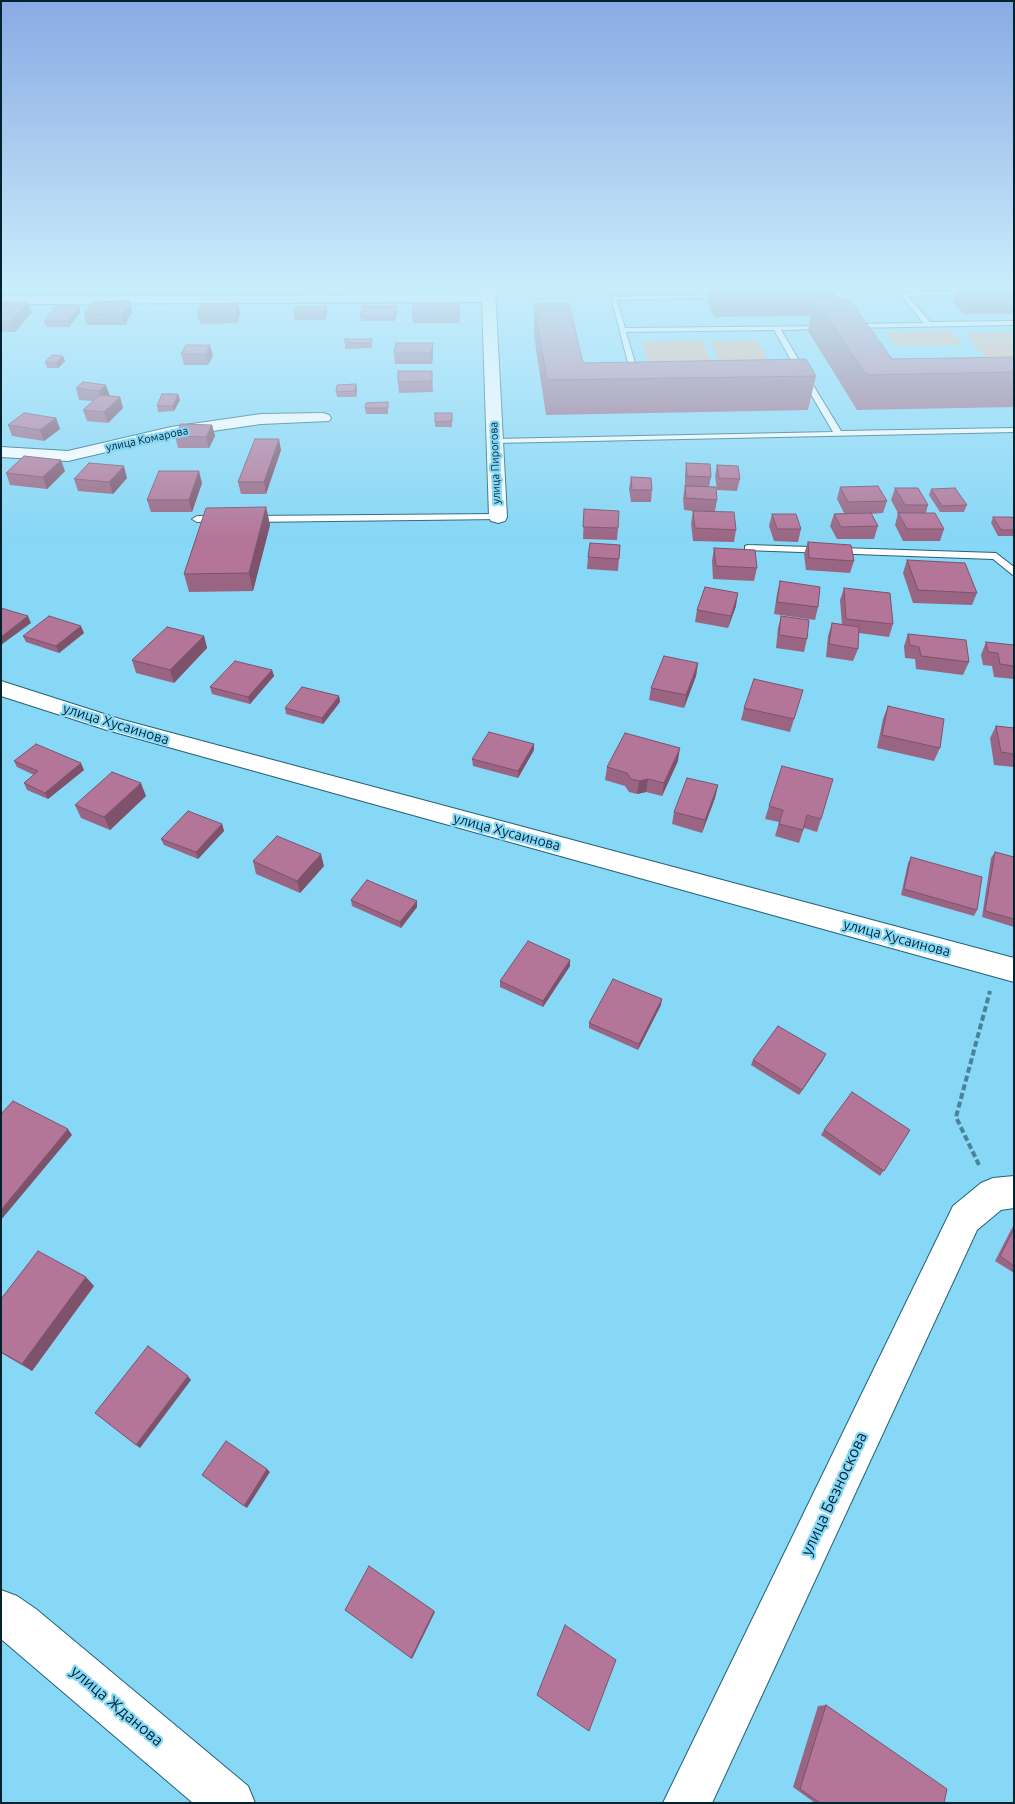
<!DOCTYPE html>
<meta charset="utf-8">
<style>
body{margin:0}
#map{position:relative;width:1015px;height:1804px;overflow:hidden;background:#87d7f6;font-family:Ubuntu,sans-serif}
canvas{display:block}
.frame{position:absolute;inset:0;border:2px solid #01232f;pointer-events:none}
</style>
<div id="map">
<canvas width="1015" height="1804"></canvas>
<div class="frame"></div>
</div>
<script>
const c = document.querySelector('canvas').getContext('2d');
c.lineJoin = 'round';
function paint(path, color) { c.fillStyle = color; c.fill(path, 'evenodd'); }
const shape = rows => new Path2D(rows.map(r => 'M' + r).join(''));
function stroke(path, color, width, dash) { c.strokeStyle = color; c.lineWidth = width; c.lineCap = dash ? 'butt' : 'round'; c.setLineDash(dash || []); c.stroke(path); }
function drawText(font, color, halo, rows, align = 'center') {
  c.font = font + ' Ubuntu,sans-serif'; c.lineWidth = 4.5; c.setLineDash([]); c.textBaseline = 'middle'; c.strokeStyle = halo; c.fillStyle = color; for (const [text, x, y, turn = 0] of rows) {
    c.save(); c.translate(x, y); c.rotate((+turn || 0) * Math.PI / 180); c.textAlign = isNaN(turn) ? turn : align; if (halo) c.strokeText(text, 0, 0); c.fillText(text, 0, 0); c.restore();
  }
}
paint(shape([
 [951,331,963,345,895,346,884,332],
 [1010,332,1014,336,1014,364,992,365,964,333],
 [702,340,716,372,652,373,641,341],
 [757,340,773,370,724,371,710,341]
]), '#eeab8d');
const lane = shape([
 [832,289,838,289,855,312,854,313,850,313,832,289],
 [988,289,994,289,997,292,994,294,908,296,930,322,1014,321,1014,325,850,328,847,326,850,324,923,323,901,295,901,293,988,289],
 [727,294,730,296,729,297,617,300,625,328,830,326,831,327,828,329,781,330,807,374,806,376,800,376,774,330,626,332,640,380,633,382,611,297,727,294],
 [797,380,810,380,841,431,1014,428,1014,432,495,443,491,441,495,439,833,432,805,384,797,384,797,380],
 [498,514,503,517,501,519,250,522,245,519,250,516,498,514],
 [221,516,224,517,224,521,197,522,192,519,197,516,221,516],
 [748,545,996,553,1014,567,1014,576,993,559,745,550,745,546,748,545]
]);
const street = shape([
 [482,289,495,289,507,517,505,521,498,523,491,521,489,517,482,302,1,304,1,296,482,294,482,289],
 [323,413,329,415,331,418,329,421,261,424,171,437,68,461,1,457,1,447,68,451,171,427,261,414,323,413],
 [1,681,123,720,1014,958,1014,982,107,730,1,696,1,681],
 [1014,1176,1014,1208,1001,1210,977,1230,712,1803,663,1803,953,1206,981,1183,993,1178,1014,1176],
 [1,1590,17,1596,36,1609,248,1786,255,1803,193,1803,1,1639,1,1590]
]);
stroke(lane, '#246278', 2);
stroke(street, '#246278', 2);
stroke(shape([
 [979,1165,956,1117,990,991]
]), '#488399', 4, [6, 3]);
paint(lane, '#fff');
paint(street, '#fff');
paint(shape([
 [74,289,100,289,99,290,74,290],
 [710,289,837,289,834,299,892,359,1014,357,1014,407,857,410,808,331,811,316,714,317,708,305],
 [956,289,1014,289,1014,314,963,314,952,302],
 [130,301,132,312,125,325,87,325,84,315],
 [1,302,32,312,15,332,1,332],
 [459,303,459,323,413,323,412,313],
 [202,304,240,314,237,323,200,324,197,313],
 [534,304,583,363,816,376,808,410,546,415,534,336],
 [79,306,80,312,69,327,46,327,44,321],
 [326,306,327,312,325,320,294,320,294,315],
 [397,312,395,321,361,321,360,316],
 [372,339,372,348,345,349,345,343],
 [433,343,433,354,432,364,395,364,394,353],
 [210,345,213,356,208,365,184,365,181,354],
 [63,356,65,361,58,368,47,368,45,362],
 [432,371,433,392,399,393,398,382],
 [83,382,110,396,120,397,123,408,108,423,87,421,83,410,93,401,79,400,76,388],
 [356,384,357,390,356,397,337,397,336,392],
 [178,394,180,400,174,411,158,412,157,406],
 [388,402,388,414,366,414,365,408],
 [435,413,452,413,452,427,435,427],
 [56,418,60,429,44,441,12,436,8,425],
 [212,425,215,436,209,448,178,448,175,436],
 [281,450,266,494,241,494,238,482],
 [686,463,711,477,709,487,717,500,715,511,736,530,734,542,693,541,691,523,693,511,684,510,683,498,685,486,685,475],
 [717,465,740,479,737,491,717,490,715,476],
 [65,471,47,489,10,485,6,473],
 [631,477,652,490,651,502,631,502,629,489],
 [127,478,113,494,78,491,74,479],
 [202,483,192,512,151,512,147,500],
 [840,487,887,501,883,513,871,514,878,526,874,539,837,539,830,526,834,514,844,513,837,499],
 [895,488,928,505,926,513,944,529,940,541,903,541,895,525,898,513,891,500],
 [931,489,967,505,964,512,940,512,929,495],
 [266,507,270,525,253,591,189,592,184,574],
 [584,509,618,528,617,540,583,539],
 [772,514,801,529,798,542,774,541,769,526],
 [993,517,1014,519,1014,536,998,536,991,523],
 [808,542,854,561,850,573,806,570,804,554],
 [620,545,618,571,587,569,588,557],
 [714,548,757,568,754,581,713,579,712,561],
 [907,560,977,593,972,605,913,603,903,573],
 [780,581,818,607,815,620,774,614,777,594],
 [844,588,893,624,889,637,859,633,858,649,853,661,826,657,828,636,832,623,842,625,840,600],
 [736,606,728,628,695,622,697,610],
 [781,616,807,639,804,652,776,648,778,628],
 [84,633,59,653,26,642,23,636],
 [908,634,969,662,963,675,916,669,915,659,905,658,904,646],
 [204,636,207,648,174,683,136,673,132,660],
 [986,642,1014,645,1014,679,994,677,992,666,983,665,981,655],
 [698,663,696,676,684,708,649,700,651,688],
 [272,670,274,676,250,704,212,694,210,687],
 [803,690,790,732,741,720,744,708],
 [339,696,340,702,323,724,286,714,285,708],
 [888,706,940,748,934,761,877,748,883,719],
 [996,726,1014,728,1014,767,994,765,990,738],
 [534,744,534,750,518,778,473,766,472,759],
 [14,761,84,770,48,799,27,790,24,783,34,775,17,767],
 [678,761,662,796,646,792,637,794,629,792,625,786,605,780,607,767],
 [718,785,715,798,702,833,672,824,674,812],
 [146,796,110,830,81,818,75,805],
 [769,806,821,819,817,832,804,828,799,843,775,836,779,822,765,819],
 [222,824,224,831,198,859,164,845,161,839],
 [995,852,1014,857,1014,927,982,917,991,858],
 [911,857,977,910,974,916,901,895,908,863],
 [253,861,324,866,300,893,256,874],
 [351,900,417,901,417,907,401,928,352,906],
 [570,966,543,1007,500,987,500,981],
 [661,1005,638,1050,589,1028,589,1023],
 [753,1060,823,1060,799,1095,751,1065],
 [824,1130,910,1130,880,1176,821,1135],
 [1014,1224,1014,1273,995,1261],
 [94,1286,32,1371,1,1353,1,1299],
 [826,1705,944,1803,815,1803,793,1787,818,1706]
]), '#9a6583');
paint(shape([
 [130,301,132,312,125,325,122,314],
 [28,302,32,312,15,332,11,321],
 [238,303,240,314,237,323,235,313],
 [459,303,460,313,459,323,458,313],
 [79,306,80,312,69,327,68,321],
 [326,306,327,312,325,320,324,315],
 [397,306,397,312,395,321,395,316],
 [433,343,433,354,432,364,431,353],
 [210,345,213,356,208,365,206,354],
 [63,356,65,361,58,368,56,363],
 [356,384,357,390,356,397,355,391],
 [106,385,110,396,103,402,99,391],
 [178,394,180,400,174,411,173,406],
 [120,397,123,408,108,423,104,412],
 [56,418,60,429,44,441,40,430],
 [212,425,215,436,209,448,206,437],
 [279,439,281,450,266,494,264,482],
 [61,460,65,471,47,489,43,477],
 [124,466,127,478,113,494,109,482],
 [199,471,202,483,192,512,189,500],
 [266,507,270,525,253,591,249,573],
 [738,593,736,606,728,628,731,616],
 [28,616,31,623,1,645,1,637],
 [81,626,84,633,59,653,56,646],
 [204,636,207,648,174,683,170,670],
 [698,663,696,676,684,708,686,695],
 [272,670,274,676,250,704,248,697],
 [339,696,340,702,323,724,322,718],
 [534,744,534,750,518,778,518,771],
 [680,748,678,761,662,796,664,783],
 [81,763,84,770,48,799,45,793],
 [648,779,646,792,637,794,639,781],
 [141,783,146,796,110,830,104,817],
 [718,785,715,798,702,833,705,820],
 [222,824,224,831,198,859,196,852],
 [321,854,324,866,300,893,297,881],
 [417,901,417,907,401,928,400,922],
 [570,960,570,966,543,1007,543,1001],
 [662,999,661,1005,638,1050,639,1044],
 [826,1054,823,1060,799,1095,802,1090],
 [68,1129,72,1135,1,1220,1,1210],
 [86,1277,94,1286,32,1371,22,1364],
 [188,1376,191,1380,140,1448,136,1445],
 [267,1469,270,1472,247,1508,244,1506],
 [434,1611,435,1612,412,1659,411,1658]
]), '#7d526a');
const building = shape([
 [815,299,849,299,892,359,1014,357,1014,372,866,375,815,299],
 [130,301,122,314,84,315,93,302,130,301],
 [1,302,28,302,11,321,1,321,1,302],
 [238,303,235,313,197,313,202,304,238,303],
 [414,303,459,303,458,313,412,313,414,303],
 [569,303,583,363,806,359,816,376,547,380,534,304,569,303],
 [56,306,79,306,68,321,44,321,56,306],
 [326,306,324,315,294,315,296,307,326,306],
 [363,306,397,306,395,316,360,316,363,306],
 [345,339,372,339,372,343,345,343,345,339],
 [396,343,433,343,431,353,394,353,396,343],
 [186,345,210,345,206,354,181,354,186,345],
 [52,355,63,356,56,363,45,362,52,355],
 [398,371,432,371,432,381,398,382,398,371],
 [83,382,106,385,99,391,76,388,83,382],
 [356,384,355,391,336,392,337,385,356,384],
 [162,394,178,394,173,406,157,406,162,394],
 [100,395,120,397,104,412,83,410,100,395],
 [388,402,388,408,365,408,366,403,388,402],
 [24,413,56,418,40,430,8,425,24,413],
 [435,413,452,413,452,421,435,422,435,413],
 [181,424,212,425,206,437,175,436,181,424],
 [255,439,279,439,264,482,238,482,255,439],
 [24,456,61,460,43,477,6,473,24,456],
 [89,463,124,466,109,482,74,479,89,463],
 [686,463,710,464,711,477,687,476,686,463],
 [717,465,738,466,740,479,719,478,717,465],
 [159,471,199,471,189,500,147,500,159,471],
 [631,477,651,478,652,490,632,490,631,477],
 [685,486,716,487,717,500,686,498,685,486],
 [878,486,887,501,848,502,840,487,878,486],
 [895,488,918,488,928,505,905,505,895,488],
 [955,488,967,505,942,506,931,489,955,488],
 [266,507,249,573,184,574,206,508,266,507],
 [584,509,619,511,618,528,583,527,584,509],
 [693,511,734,512,736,530,695,528,693,511],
 [871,513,878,526,841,527,834,514,871,513],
 [898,513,935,513,944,529,907,529,898,513],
 [772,514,796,514,801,529,777,529,772,514],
 [993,517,1012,517,1014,519,1014,530,1001,530,993,517],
 [808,542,851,545,854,561,809,558,808,542],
 [590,543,620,545,619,559,588,557,590,543],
 [714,548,755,550,757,568,716,566,714,548],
 [907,560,965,563,977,593,918,590,907,560],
 [780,581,820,587,818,607,777,602,780,581],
 [705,587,738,593,731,616,697,610,705,587],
 [844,588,890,593,893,624,846,619,844,588],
 [1,608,28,616,1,637,1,608],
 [49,616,81,626,56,646,23,636,49,616],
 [781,616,809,620,807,639,779,635,781,616],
 [832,623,859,627,858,649,829,644,832,623],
 [167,627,204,636,170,670,132,660,167,627],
 [908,634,966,640,969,662,921,656,919,647,910,645,908,634],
 [986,642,1014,645,1014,666,1000,664,998,653,988,652,986,642],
 [664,656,698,663,686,695,651,688,664,656],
 [235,661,272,670,248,697,210,687,235,661],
 [754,679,803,690,794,719,744,708,754,679],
 [302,687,339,696,322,718,285,708,302,687],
 [888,706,944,719,940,748,882,735,888,706],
 [996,726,1014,728,1014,754,1001,752,996,726],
 [489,732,534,744,518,771,472,759,489,732],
 [625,733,680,748,664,783,648,779,639,781,631,779,627,773,607,767,625,733],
 [36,744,81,763,45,793,24,783,38,771,14,761,36,744],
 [782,766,833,779,821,819,807,815,803,830,779,824,783,810,769,806,782,766],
 [112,772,141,783,104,817,75,805,112,772],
 [687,778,718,785,705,820,674,812,687,778],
 [188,811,222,824,196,852,161,839,188,811],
 [277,836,321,854,297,881,253,861,277,836],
 [995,852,1014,857,1014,919,985,911,995,852],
 [911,857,982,877,977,910,904,889,911,857],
 [367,880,417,901,400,922,351,900,367,880],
 [528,941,570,960,543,1001,500,981,528,941],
 [613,979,662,999,639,1044,589,1023,613,979],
 [778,1026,826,1054,802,1090,753,1060,778,1026],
 [852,1092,910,1130,884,1171,824,1130,852,1092],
 [13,1101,68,1129,1,1210,1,1114,13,1101],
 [1014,1229,1014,1266,1000,1256,1014,1229],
 [38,1251,86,1277,22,1364,1,1352,1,1299,38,1251],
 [148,1346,188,1376,136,1445,95,1413,148,1346],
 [226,1441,267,1469,244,1506,202,1475,226,1441],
 [369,1566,434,1611,411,1658,345,1610,369,1566],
 [565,1625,616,1660,589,1731,537,1695,565,1625],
 [826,1705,947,1789,944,1803,820,1803,800,1789,826,1705]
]);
paint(building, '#b37598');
stroke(building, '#7d526a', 1);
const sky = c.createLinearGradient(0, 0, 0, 541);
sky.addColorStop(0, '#89aae4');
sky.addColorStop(0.53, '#c9edfb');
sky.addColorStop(1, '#c9edfb00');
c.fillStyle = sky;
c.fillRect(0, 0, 1015, 541);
drawText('11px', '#01232f', '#87d7f6', [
 ["улица Комарова",147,439,-12],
 ["улица Пирогова",495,463,-92]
]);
drawText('14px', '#01232f', '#87d7f6', [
 ["улица Хусаинова",116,724,17],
 ["улица Хусаинова",507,832,15],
 ["улица Хусаинова",897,938,15]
]);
drawText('16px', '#01232f', '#87d7f6', [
 ["улица Безноскова",834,1494,-65],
 ["улица Жданова",117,1706,40]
]);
</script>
